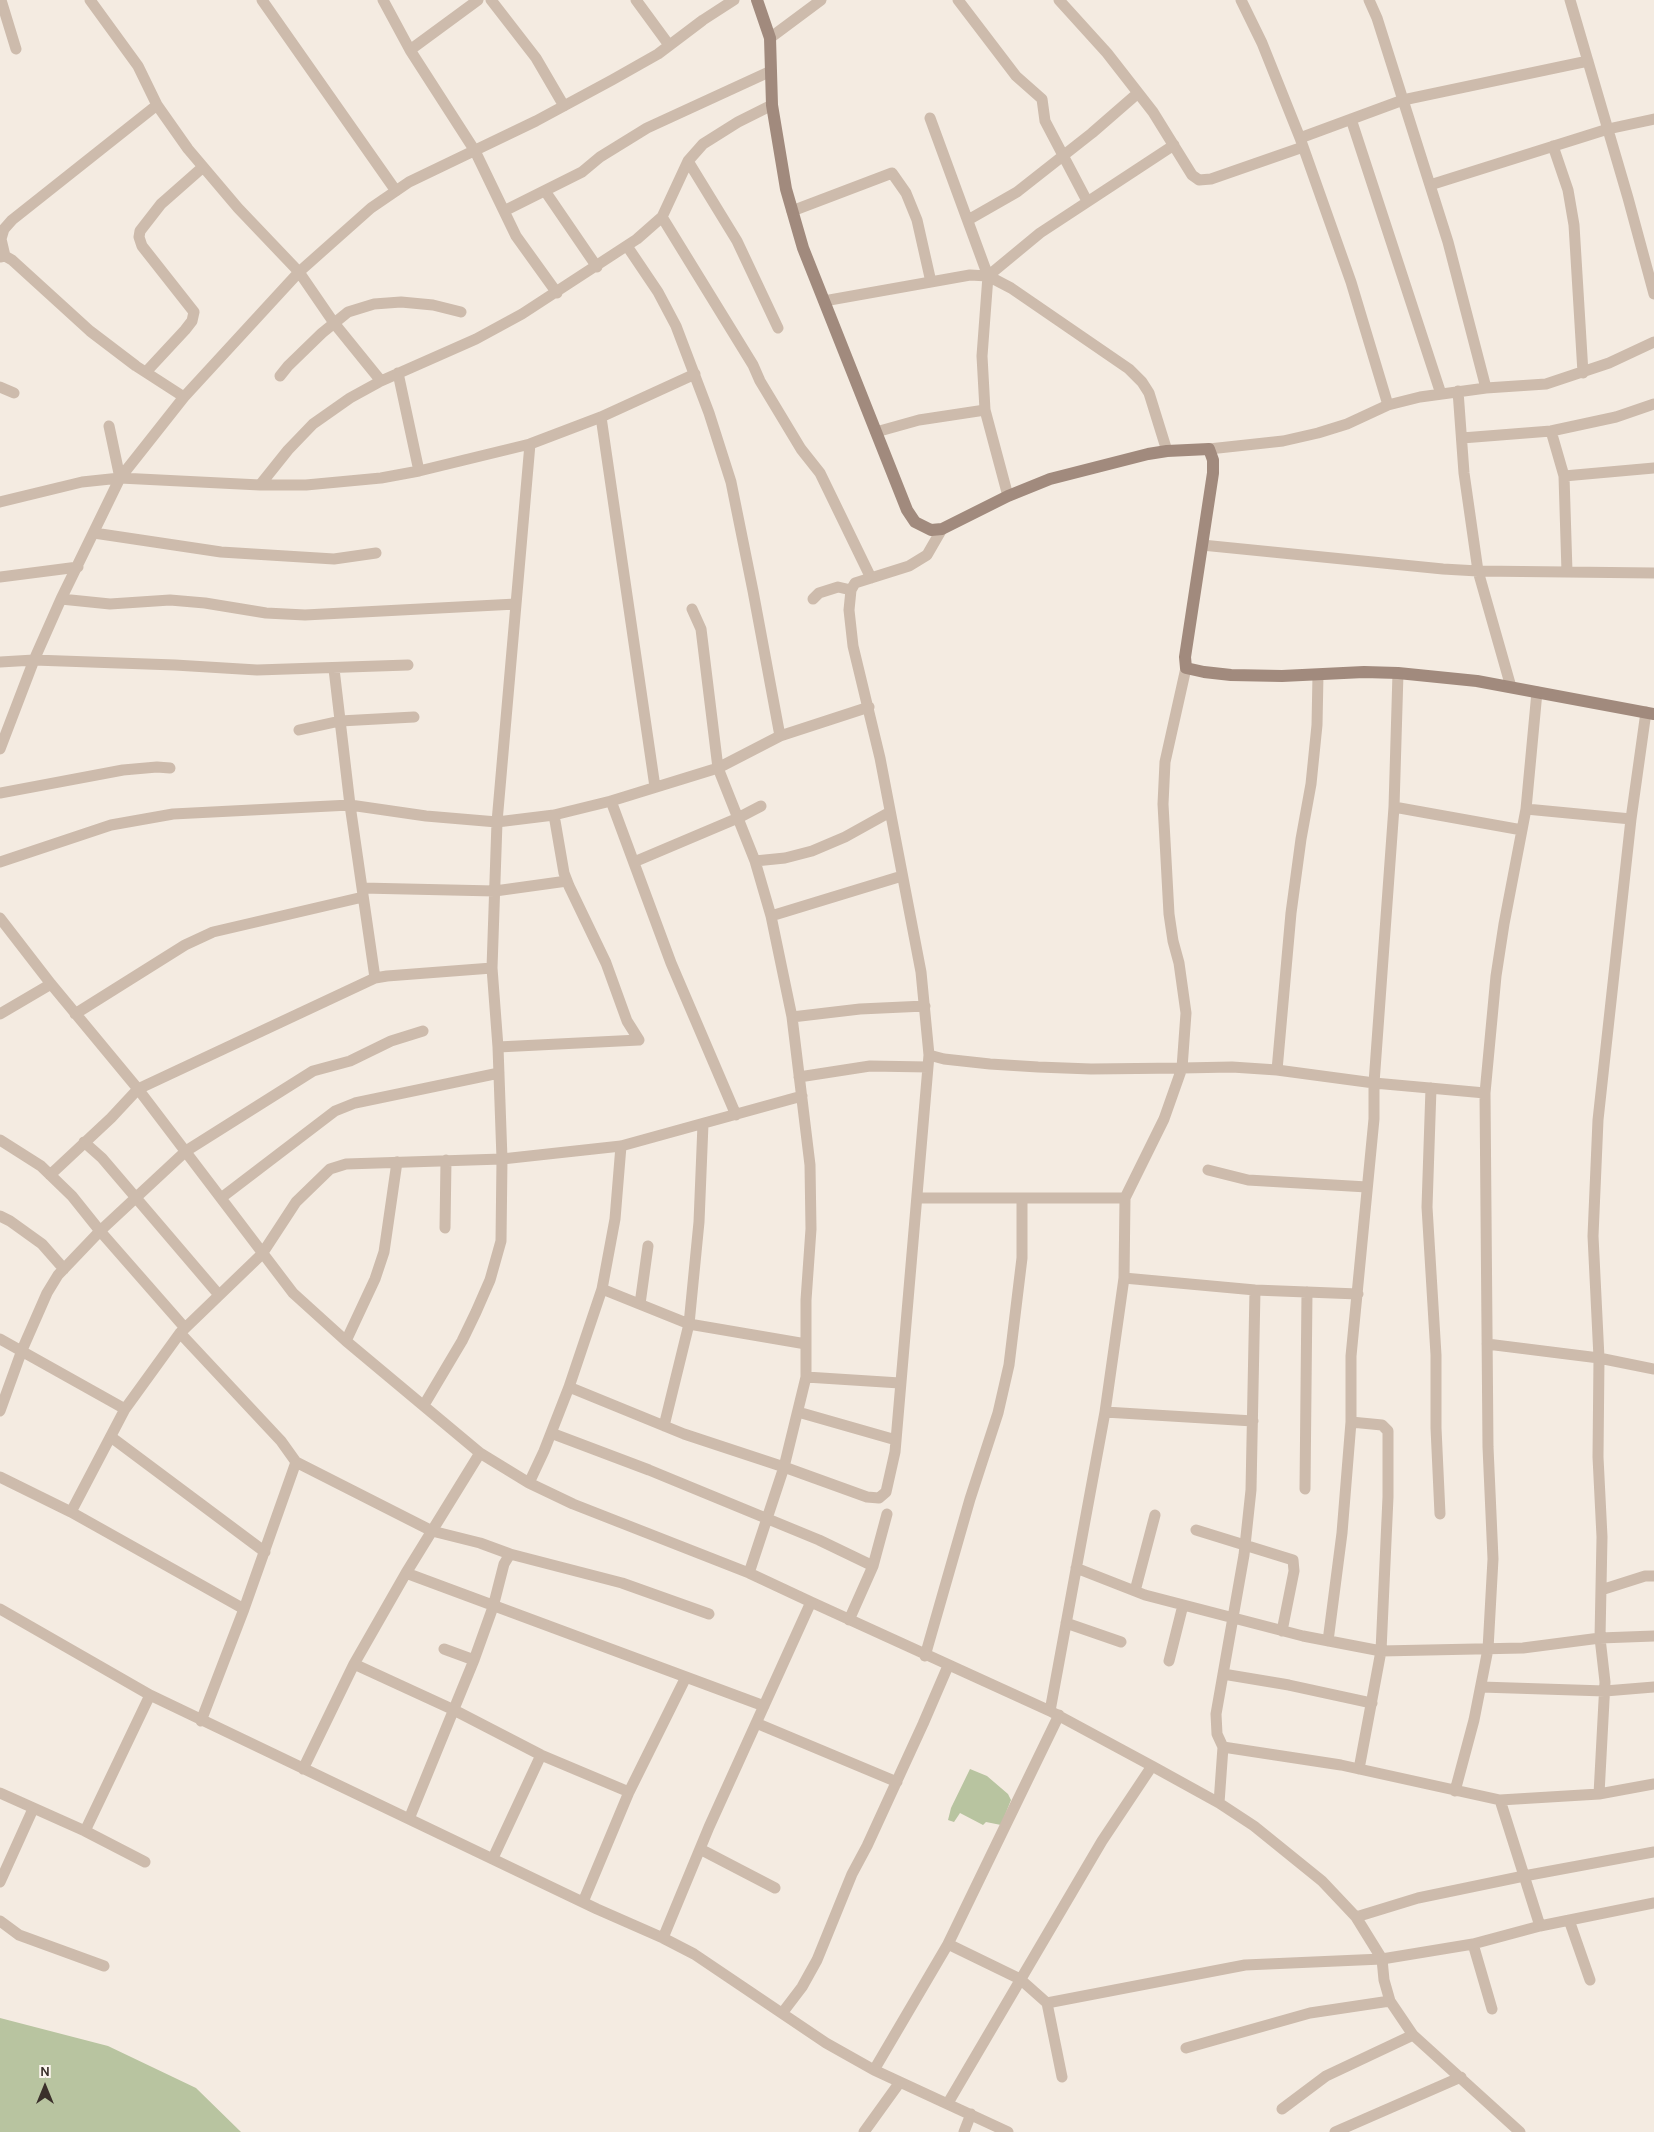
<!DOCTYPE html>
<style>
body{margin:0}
#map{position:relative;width:1654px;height:2132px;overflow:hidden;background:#f4ebe1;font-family:Karla,sans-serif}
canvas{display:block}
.north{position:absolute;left:20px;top:2062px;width:50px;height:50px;-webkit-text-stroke:4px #fbf5ee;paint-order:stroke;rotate:0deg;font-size:14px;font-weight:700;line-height:20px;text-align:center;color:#3b302b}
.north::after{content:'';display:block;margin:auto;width:18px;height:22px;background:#3b302b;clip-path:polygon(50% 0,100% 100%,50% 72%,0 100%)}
</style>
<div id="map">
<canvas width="1654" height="2132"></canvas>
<div class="north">N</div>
</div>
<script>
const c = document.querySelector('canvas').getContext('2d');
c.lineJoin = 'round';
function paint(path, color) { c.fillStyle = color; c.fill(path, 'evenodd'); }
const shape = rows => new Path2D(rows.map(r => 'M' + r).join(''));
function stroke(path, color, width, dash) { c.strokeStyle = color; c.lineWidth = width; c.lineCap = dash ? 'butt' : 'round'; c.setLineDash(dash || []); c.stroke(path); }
paint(shape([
 [970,1769,987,1776,1008,1794,1011,1800,1001,1825,986,1822,983,1825,960,1813,954,1822,948,1820,951,1808],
 [0,2018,108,2046,196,2088,241,2132,0,2132]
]), '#b8c4a0');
stroke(shape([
 [1,0,16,49],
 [90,0,138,66,157,105,188,149,238,208,299,272,184,397,120,478,260,485,288,450,313,424,350,398,381,381,476,339,522,314,637,239,662,217,688,161,703,144,738,122,772,105],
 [262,0,396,191],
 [383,0,410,50,475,151,516,236,557,293],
 [491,0,536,58,564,106],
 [636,0,669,45],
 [958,0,1016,76,1042,99,1045,121,1087,201],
 [1059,0,1107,53,1153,112,1192,175,1199,180,1211,179,1303,147],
 [1241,0,1262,43,1300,138,1351,282,1388,405],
 [1369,0,1377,18,1448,242,1486,388],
 [1570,0,1628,198,1654,294],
 [770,38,821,0],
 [410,50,478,0],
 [930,118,988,276,982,356,985,410,1008,496],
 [1351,119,1441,394],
 [1300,138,1403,100,1588,61],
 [1553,146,1568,190,1574,225,1583,373],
 [688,161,737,241,778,328],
 [1430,185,1608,129,1654,119],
 [545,191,597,267],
 [504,211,582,172,600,157,647,128,771,71],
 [792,211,892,173,906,193,917,220,931,282],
 [662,217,753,365,760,381,801,449,820,473,871,578],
 [968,220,1017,192,1092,133,1138,93],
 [627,246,658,292,676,326,709,413,731,482,753,591,780,736,869,707],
 [5,256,1,239,4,229,12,220,157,105],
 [0,257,5,256,12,260,90,331,136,366,184,397],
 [988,276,1040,233,1174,145],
 [824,301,970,275,988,276,1011,288,1129,369,1142,382,1149,393,1167,451],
 [146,372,185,330,192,321,194,312,142,246,139,237,140,231,161,204,203,167],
 [398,373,419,471],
 [280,376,288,366,322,333,348,312,374,304,401,302,433,305,461,312],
 [381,381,334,323,299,272,371,208,409,182,536,121,612,80,658,54,703,20,734,0],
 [0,387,14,393],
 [601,417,655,787],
 [1551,431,1564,476,1567,572],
 [876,432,919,420,985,410],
 [1462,438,1551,431,1616,417,1654,404],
 [1209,449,1283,441,1318,433,1347,424,1388,405,1420,397,1486,388,1546,384,1609,363,1654,342],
 [1564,476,1654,468],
 [260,485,306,485,381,478,419,471,530,444,601,417,695,374],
 [0,502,82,482,120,478],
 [94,533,221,552,334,559,376,553],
 [1202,545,1443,569,1478,571,1464,473,1458,391],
 [0,577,78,567],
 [61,599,110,604,170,600,205,603,266,613,305,615,516,604],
 [813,599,819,593,838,587,851,590],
 [692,609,701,629,718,768,755,861,771,916,792,1017,810,1165,811,1229,806,1300,806,1377,784,1467,749,1573],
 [0,662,34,660,175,665,257,670,408,665],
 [334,669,350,805,375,978],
 [1398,673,1394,807,1374,1083,1485,1093],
 [1511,687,1478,571,1654,573],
 [1646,712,1631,819,1598,1120,1593,1236,1599,1358,1598,1457,1602,1537,1600,1638,1654,1636],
 [299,730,340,721,414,717],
 [0,749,34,660,61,599,120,478,109,426],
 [0,793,123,770,157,767,170,768],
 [611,801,671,963,736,1115],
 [1394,807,1522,830],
 [1526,809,1631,819],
 [554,815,564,873,569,886,606,963,627,1021,639,1040],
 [755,861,785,858,812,851,845,837,890,812],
 [0,862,111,825,173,814,350,805,426,816,497,822,554,815,611,801,718,768,780,736],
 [634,862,738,818,761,806],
 [362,888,495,891,567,881],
 [771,916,902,876],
 [0,918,51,984,138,1089,293,1293,346,1341,480,1453,529,1483],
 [0,1014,51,984],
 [75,1014,185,945,213,932,363,897],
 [792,1017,860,1009,925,1006],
 [498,1047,639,1040],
 [929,1055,944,1059,990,1064,1038,1067,1091,1069,1182,1068,1186,1013,1179,963,1173,941,1169,914,1163,804,1165,762,1186,668],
 [1277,1070,1291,913,1301,839,1311,784,1317,725,1318,675],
 [799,1077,870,1066,928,1067],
 [1431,1088,1427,1207,1436,1355,1436,1428,1440,1514],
 [0,1140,41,1166,72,1196,100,1231,185,1328],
 [84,1142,102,1158,219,1295],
 [1208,1170,1248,1180,1367,1187],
 [50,1175,111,1118,138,1089,375,978,387,976,492,968],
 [221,1198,335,1111,355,1103,499,1073],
 [918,1198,1125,1198],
 [0,1216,10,1221,42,1244,64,1269],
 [445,1228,446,1160],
 [1124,1278,1255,1290,1358,1294],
 [602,1289,689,1324,806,1344],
 [640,1304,648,1246],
 [180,1333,281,1441,296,1462,432,1531,480,1543,510,1554,622,1583,709,1614],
 [0,1339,125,1409],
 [346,1341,375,1279,384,1252,397,1162],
 [1487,1344,1599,1358,1654,1369],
 [806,1377,900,1383],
 [569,1387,602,1289,615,1219,621,1146],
 [424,1405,462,1341,476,1312,490,1280,501,1241,502,1159,498,1047,492,968,497,822,530,444],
 [0,1411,22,1350,47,1293,58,1275,100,1231,186,1151,313,1071,350,1061,391,1041,423,1031],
 [798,1412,896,1440],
 [1105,1412,1253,1421],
 [664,1426,689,1324,699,1222,703,1124],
 [551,1433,649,1470,819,1540,873,1566],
 [111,1437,265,1552],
 [0,1477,71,1512,244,1609],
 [1305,1489,1307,1292],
 [71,1512,125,1409,180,1333,262,1254,296,1202,330,1169,346,1164,502,1159,621,1146,802,1096],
 [1196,1530,1293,1560,1294,1571,1282,1631],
 [1076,1568,1145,1595,1303,1636,1381,1651,1359,1769],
 [406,1573,764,1706],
 [1601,1590,1645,1576,1654,1576],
 [1135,1591,1155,1515],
 [811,1602,1050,1711,1152,1766],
 [0,1609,150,1695],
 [849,1620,873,1566,887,1514],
 [1066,1623,1121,1642],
 [1328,1641,1342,1533,1351,1422],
 [444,1649,474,1660],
 [925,1656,970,1499,998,1413,1009,1365,1022,1258,1022,1198],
 [1169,1661,1183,1605],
 [354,1664,406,1573,480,1453],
 [1223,1674,1289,1685,1372,1703],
 [1481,1687,1605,1691,1654,1687],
 [1050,1711,1105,1412,1124,1278,1125,1198,1164,1119,1182,1068,1232,1067,1277,1070,1374,1083,1374,1119,1351,1356,1351,1422,1382,1425,1388,1431,1388,1497,1381,1651,1523,1648,1600,1638,1605,1682,1599,1794,1654,1784],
 [201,1721,244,1609,296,1462],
 [756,1723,897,1782],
 [1223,1747,1341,1765,1500,1800,1599,1794],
 [303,1769,354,1664,454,1710,541,1755,629,1792],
 [1455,1791,1474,1720,1488,1649,1493,1559,1488,1447,1485,1093,1496,976,1504,924,1526,809,1537,692],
 [0,1793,85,1831,150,1695,597,1909,663,1938,694,1954,826,2043,874,2070,1008,2132],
 [1500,1800,1540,1926],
 [1219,1803,1223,1747,1217,1734,1216,1714,1244,1555,1251,1490,1255,1290],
 [409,1819,474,1660,493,1607,504,1564,510,1554],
 [85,1831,145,1862],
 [700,1849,775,1888],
 [493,1858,541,1755],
 [0,1882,33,1809],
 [583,1902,629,1792,686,1677],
 [1356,1917,1418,1898,1524,1876,1654,1852],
 [1569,1920,1590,1980],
 [0,1921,19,1935,104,1966],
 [663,1938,709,1827,811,1602,749,1573,573,1504,529,1483,544,1451,569,1387,684,1434,784,1467,867,1497,879,1498,886,1492,895,1452,929,1055,921,972,880,758,853,646,849,610,851,590,855,583,909,566,927,555,942,529],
 [948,1944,1020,1979,1047,2003,1062,2077],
 [1473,1944,1492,2009],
 [1047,2003,1245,1965,1382,1959,1384,1980,1390,2001,1413,2035,1520,2132],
 [783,2012,802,1987,817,1960,852,1874,867,1846,923,1724,948,1666],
 [1186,2048,1310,2013,1390,2001],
 [874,2070,948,1944,1059,1715],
 [948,2103,1102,1841,1152,1766,1219,1803,1254,1826,1322,1881,1356,1917,1382,1959,1473,1944,1540,1926,1654,1903],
 [1282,2109,1326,2076,1413,2035],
 [864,2132,900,2082],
 [964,2132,971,2114],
 [1335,2132,1461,2077]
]), '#cdbbac', 11);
stroke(shape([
 [757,0,770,38,772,105,786,189,803,248,907,510,915,522,931,530,942,529,1008,496,1050,479,1148,454,1167,451,1209,449,1213,460,1213,473,1185,657,1186,668,1204,672,1231,675,1282,676,1364,672,1398,673,1477,681,1654,714]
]), '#a18a7d', 12);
</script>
